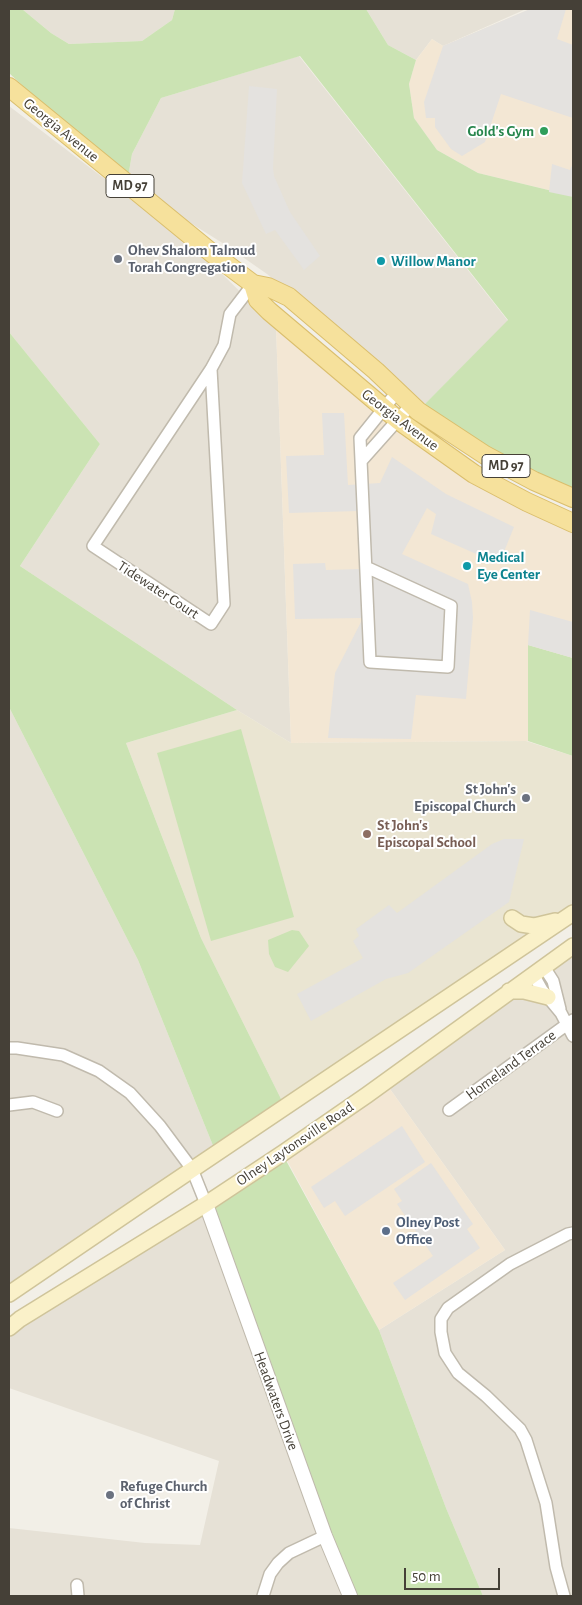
<!DOCTYPE html>
<style>
body{margin:0}
#map{position:relative;width:582px;height:1605px;overflow:hidden;background:#f2efe7;font-family:"Alegreya Sans",sans-serif}
canvas{display:block}
.frame{position:absolute;inset:0;border:10px solid #454037;pointer-events:none}
.scale{position:absolute;left:404px;top:1568px;width:96px;height:22px;box-sizing:border-box;border:2px solid #454037;border-top:0;padding-left:6px;font-size:15px;line-height:18px;white-space:nowrap;color:#454037;-webkit-text-stroke:4px #fff;paint-order:stroke}
</style>
<div id="map">
<canvas width="582" height="1605"></canvas>
<div class="frame"></div>
<div class="scale">50 m</div>
</div>
<script>
const c = document.querySelector('canvas').getContext('2d');
c.lineJoin = 'round';
function paint(path, color) { c.fillStyle = color; c.fill(path, 'evenodd'); }
const shape = rows => new Path2D(rows.map(r => 'M' + r).join(''));
function stroke(path, color, width, dash) { c.strokeStyle = color; c.lineWidth = width; c.lineCap = dash ? 'butt' : 'round'; c.setLineDash(dash || []); c.stroke(path); }
function drawText(font, color, halo, rows, align = 'center') {
  c.font = font + ' "Alegreya Sans",sans-serif'; c.lineWidth = 4; c.setLineDash([]); c.textBaseline = 'middle'; c.strokeStyle = halo; c.fillStyle = color; for (const [text, x, y, turn = 0] of rows) {
    c.save(); c.translate(x, y); c.rotate((+turn || 0) * Math.PI / 180); c.textAlign = isNaN(turn) ? turn : align; if (halo) c.strokeText(text, 0, 0); c.fillText(text, 0, 0); c.restore();
  }
}
paint(shape([
 [22,9,175,9,172,20,142,41,69,44,51,33],
 [366,9,526,9,443,46,432,39,416,60,388,45],
 [299,56,508,321,423,406,267,274,224,244,127,183,132,154,161,98],
 [9,106,114,186,216,268,276,327,291,743,237,710,20,566,100,444,9,332],
 [9,707,138,960,216,1153,9,1294],
 [573,946,573,1596,483,1596,446,1508,379,1330,505,1250,385,1082],
 [206,1204,350,1596,9,1596,9,1528,145,1543,200,1545,219,1461,9,1388,9,1328]
]), '#e6e1d6');
paint(shape([
 [530,9,573,9,573,196,478,173,437,150,414,118,409,84,416,60,432,39,443,46],
 [276,327,392,426,573,523,573,658,528,645,528,741,291,743],
 [385,1082,505,1250,379,1330,283,1153]
]), '#f3e7d4');
paint(shape([
 [237,710,291,743,526,741,573,756,573,911,285,1107,201,938,126,743]
]), '#eae5d2');
paint(shape([
 [9,9,22,9,51,33,69,44,142,41,172,20,175,9,366,9,388,45,416,60,409,84,414,118,437,150,478,173,573,196,573,498,418,411,508,320,300,56,161,98,132,154,127,183,9,73],
 [9,332,100,444,20,566,237,710,126,743,201,938,285,1107,216,1153,138,960,9,707],
 [528,645,573,658,573,756,528,741],
 [241,729,294,917,211,941,157,753],
 [292,930,299,931,309,946,288,972,275,967,269,954,268,940],
 [283,1155,379,1330,446,1508,483,1596,350,1596,206,1204]
]), '#cbe3b3');
paint(shape([
 [530,9,566,9,557,39,573,45,573,118,501,94,485,142,462,156,451,149,435,127,435,118,426,118,424,102,443,46],
 [249,86,277,89,273,168,274,176,290,212,320,256,304,270,275,230,266,234,242,183],
 [573,163,573,197,549,192,552,164,570,170],
 [322,413,344,413,348,485,380,483,392,457,446,494,514,527,499,564,431,534,436,514,427,508,402,554,468,584,472,602,473,618,466,699,416,695,411,739,328,738,335,673,363,618,295,619,293,564,325,563,326,570,360,569,359,511,289,513,286,456,324,455],
 [530,610,573,622,573,658,528,645],
 [504,839,524,839,509,902,408,973,386,979,311,1021,297,994,363,958,353,941,359,936,356,929,389,905,397,913,492,844],
 [402,1126,425,1162,345,1216,335,1201,324,1208,311,1187],
 [431,1163,473,1224,467,1229,480,1248,405,1300,393,1283,433,1256,397,1204,402,1201,394,1189]
]), '#e4e2df');
const minor = shape([
 [211,369,224,604,211,624,93,546,211,369,224,345,230,314,253,284],
 [362,460,411,405],
 [366,567,451,606,448,667,370,662,360,438,397,392],
 [544,967,553,981,560,1009],
 [533,974,542,990,561,1013,573,1036],
 [9,1048,17,1048,63,1055,99,1071,130,1093,160,1126,192,1169,206,1204],
 [9,1105,33,1102,57,1111],
 [449,1110,573,1020],
 [77,1585,78,1596],
 [263,1596,270,1574,278,1563,289,1553,325,1536],
 [564,1596,556,1567,546,1503,526,1440,520,1429,486,1396,458,1373,445,1353,441,1332,441,1319,448,1308,510,1264,568,1234,573,1233]
]);
const tertiary = shape([
 [206,1204,325,1536,350,1596]
]);
const secondary = shape([
 [512,918,521,924,534,926,555,921],
 [509,991,524,991,548,997],
 [9,1294,147,1200,573,913],
 [9,1328,20,1319,206,1204,283,1153,367,1095,573,946]
]);
const primary = shape([
 [9,87,213,254,253,284,268,287,289,297,376,371,418,411,485,455,534,481,573,498],
 [253,284,258,300,269,311,398,420,474,474,527,502,573,523]
]);
stroke(minor, '#c0baad', 14);
stroke(tertiary, '#c0baad', 16);
stroke(secondary, '#cfc49a', 18);
stroke(primary, '#dabe6d', 20);
stroke(minor, '#fff', 11);
stroke(tertiary, '#fff', 14);
stroke(secondary, '#faf1c9', 15);
stroke(primary, '#f6e19c', 18);
for (const [x, y, r, color] of [
 [544,131,5,"#2e9e5b"],
 [118,259,5,"#6b7280"],
 [381,261,5,"#0f9aa8"],
 [467,566,5,"#0f9aa8"],
 [526,798,5,"#6b7280"],
 [367,834,5,"#8d6e63"],
 [386,1231,5,"#5c6f8a"],
 [110,1495,5,"#6b7280"]
]) { const dot = new Path2D(); dot.arc(x, y, r, 0, 2 * Math.PI); c.fillStyle = color; c.fill(dot); stroke(dot, '#fff', 2); }
for (const [x, y, w] of [
 [130,186,48],
 [506,466,48]
]) { const box = new Path2D(); box.roundRect(x - w / 2, y - 11.5, w, 23, 4); c.fillStyle = '#fff'; c.fill(box); stroke(box, '#454037', 1); }
drawText('bold 14px', '#454037', null, [
 ["MD 97",130,186],
 ["MD 97",506,466]
]);
drawText('15px', '#454037', '#fff', [
 ["Georgia Avenue",61,130,39],
 ["Georgia Avenue",400,420,37],
 ["Tidewater Court",158,590,33],
 ["Homeland Terrace",511,1065,-36],
 ["Olney Laytonsville Road",295,1144,-34],
 ["Headwaters Drive",276,1401,70]
]);
drawText('bold 15px', '#27864d', '#fff', [
 ["Gold's Gym",534,131]
], 'right');
drawText('bold 15px', '#5b616d', '#fff', [
 ["Ohev Shalom Talmud",128,250],
 ["Torah Congregation",128,267],
 ["St John's",516,789,"right"],
 ["Episcopal Church",516,806,"right"],
 ["Refuge Church",120,1486],
 ["of Christ",120,1503]
], 'left');
drawText('bold 15px', '#0d838f', '#fff', [
 ["Willow Manor",391,261],
 ["Medical",477,557],
 ["Eye Center",477,574]
], 'left');
drawText('bold 15px', '#785e54', '#fff', [
 ["St John's",377,825],
 ["Episcopal School",377,842]
], 'left');
drawText('bold 15px', '#4e5e75', '#fff', [
 ["Olney Post",396,1222],
 ["Office",396,1239]
], 'left');
</script>
